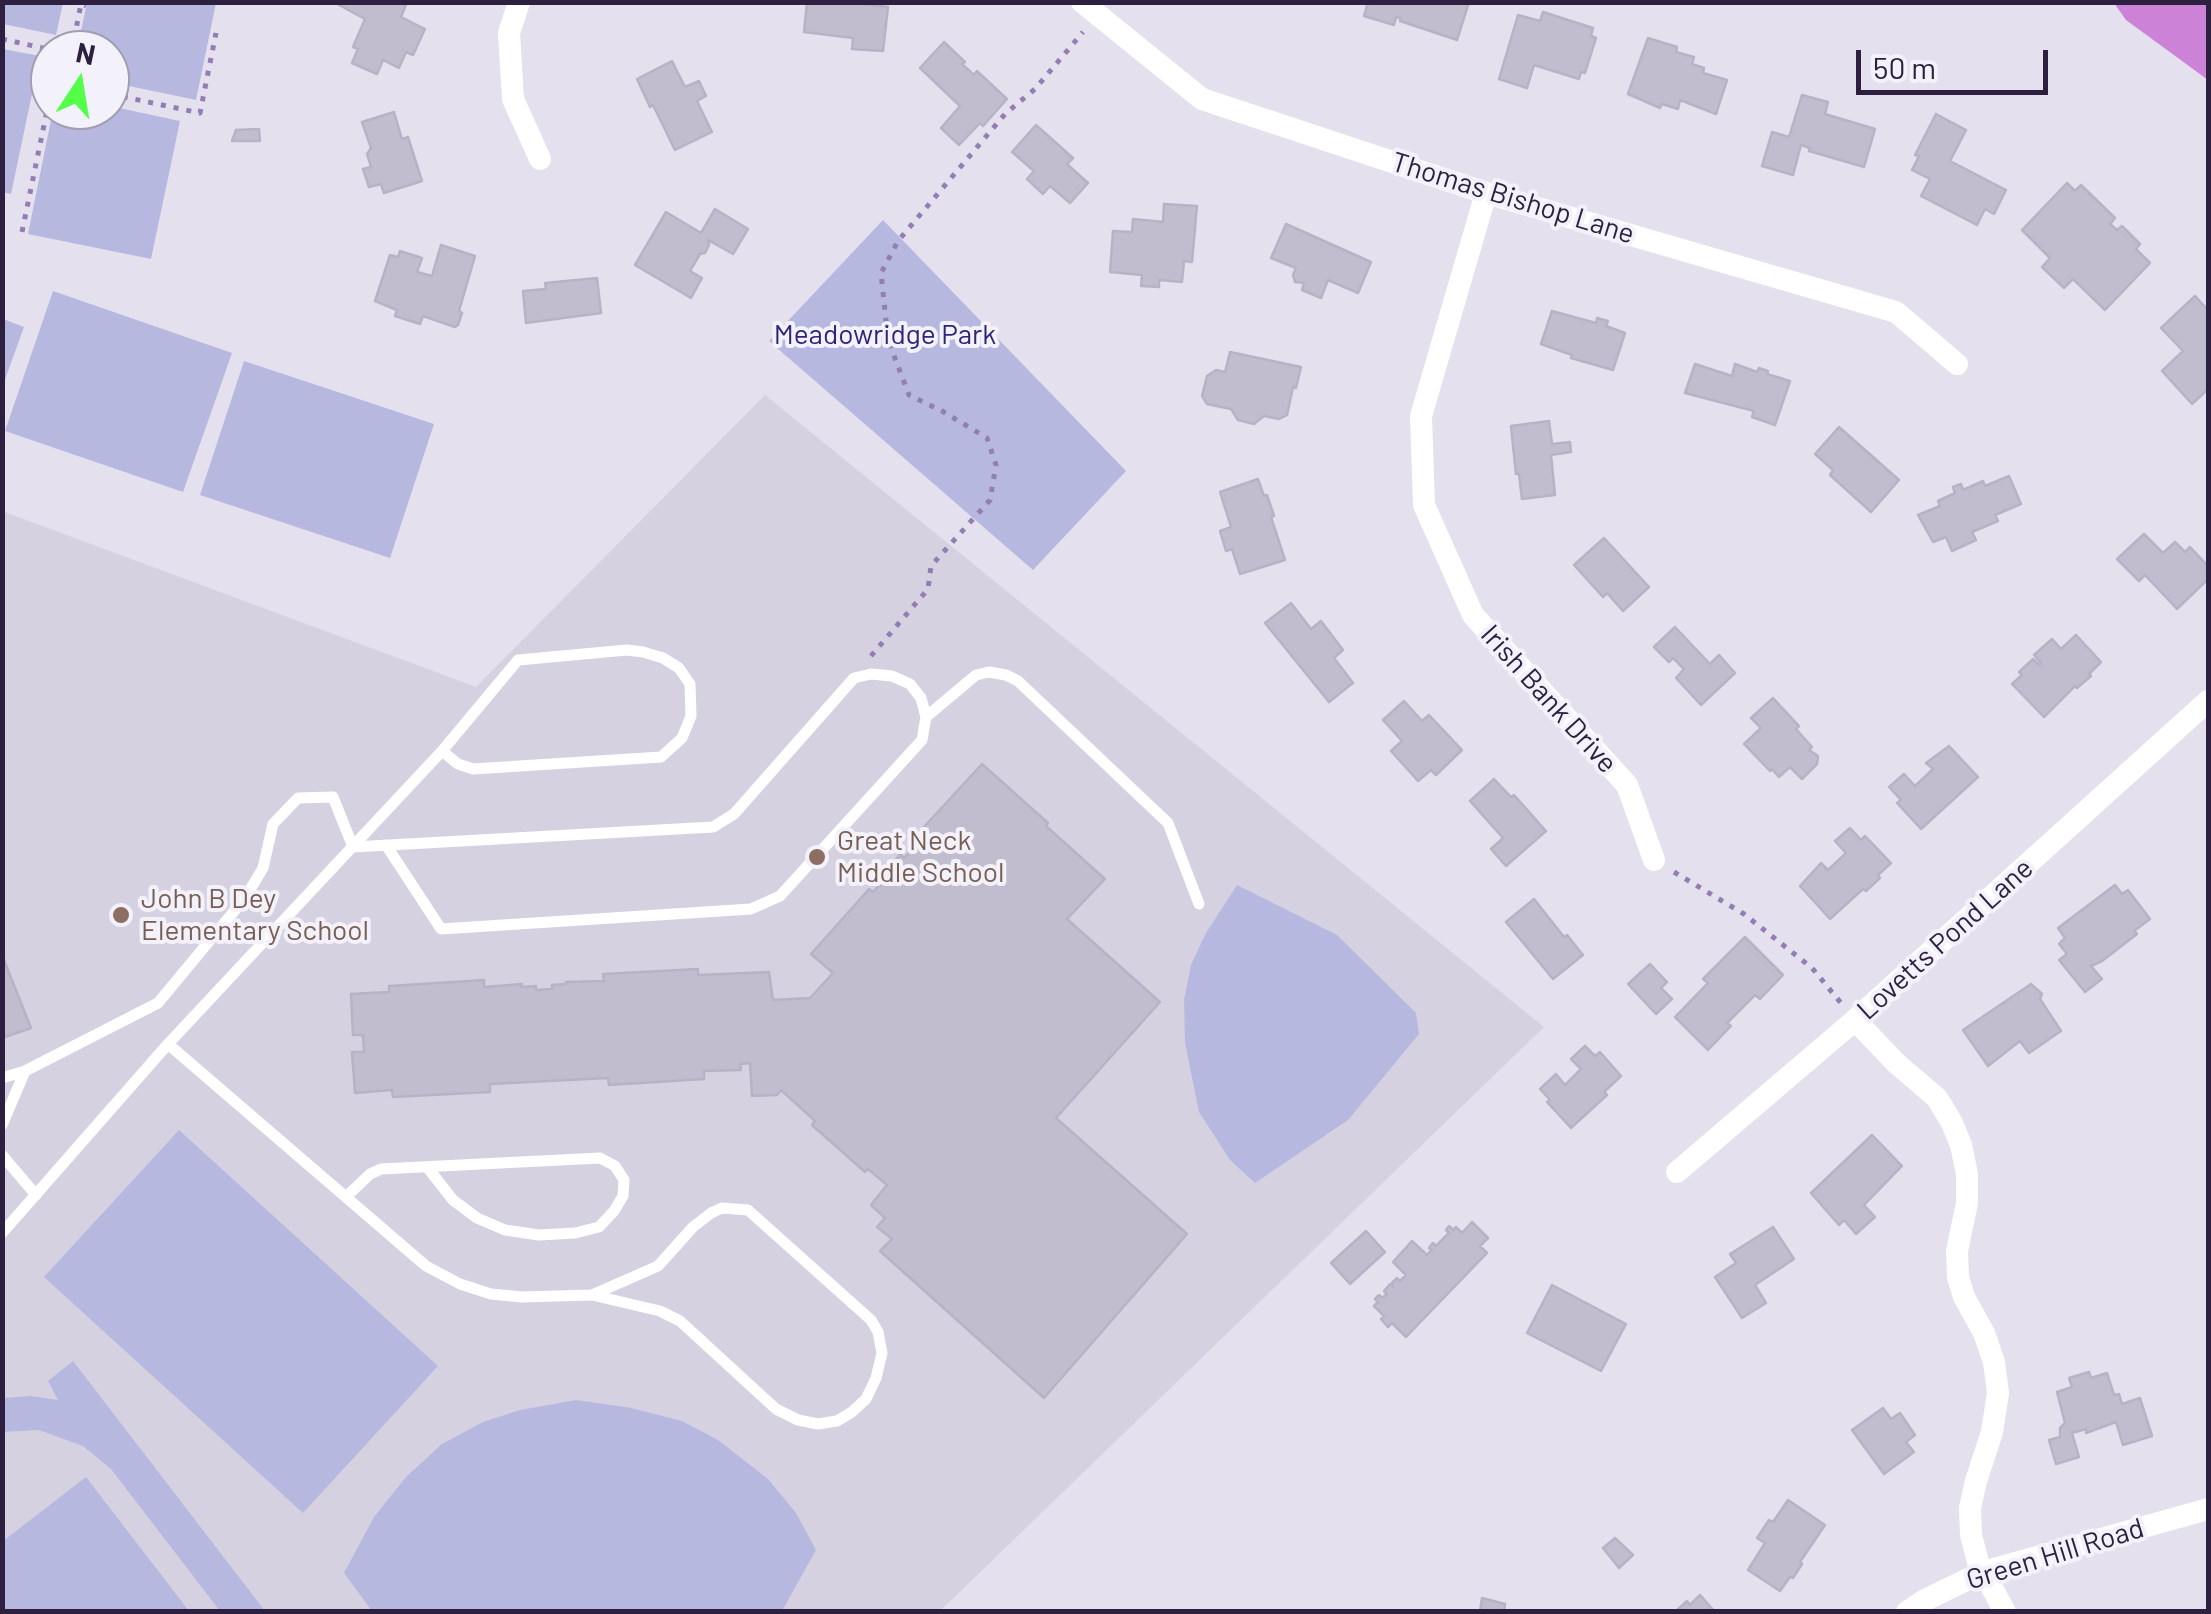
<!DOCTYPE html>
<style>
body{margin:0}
#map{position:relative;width:2211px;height:1614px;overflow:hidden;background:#e4e0ed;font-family:Barlow,sans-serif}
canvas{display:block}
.frame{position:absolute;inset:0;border:5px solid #2d1f3f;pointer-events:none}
.north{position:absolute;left:30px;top:30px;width:100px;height:100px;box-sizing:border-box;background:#f3f1f9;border:2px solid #a49daf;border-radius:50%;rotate:12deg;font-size:28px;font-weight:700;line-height:40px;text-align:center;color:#2d1f3f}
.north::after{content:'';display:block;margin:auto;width:35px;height:45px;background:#54ff4c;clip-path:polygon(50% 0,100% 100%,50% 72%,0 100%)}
.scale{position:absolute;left:1856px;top:50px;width:192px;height:45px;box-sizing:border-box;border:5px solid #2d1f3f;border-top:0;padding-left:12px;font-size:30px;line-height:35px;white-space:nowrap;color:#2d1f3f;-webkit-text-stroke:8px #f3f1f9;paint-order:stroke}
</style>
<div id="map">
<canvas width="2211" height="1614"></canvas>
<div class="frame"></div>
<div class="north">N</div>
<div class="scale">50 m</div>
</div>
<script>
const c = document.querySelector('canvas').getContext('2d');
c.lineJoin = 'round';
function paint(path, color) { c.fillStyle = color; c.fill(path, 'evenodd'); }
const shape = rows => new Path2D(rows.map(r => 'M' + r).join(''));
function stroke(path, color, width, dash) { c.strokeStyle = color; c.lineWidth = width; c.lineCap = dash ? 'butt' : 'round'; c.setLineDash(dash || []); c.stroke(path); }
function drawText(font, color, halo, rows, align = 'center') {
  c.font = font + ' Barlow,sans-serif'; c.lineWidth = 8; c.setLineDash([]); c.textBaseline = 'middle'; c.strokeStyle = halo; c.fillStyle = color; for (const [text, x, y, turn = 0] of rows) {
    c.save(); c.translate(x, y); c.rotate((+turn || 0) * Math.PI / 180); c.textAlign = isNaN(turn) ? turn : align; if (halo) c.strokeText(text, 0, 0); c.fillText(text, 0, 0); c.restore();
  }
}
paint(shape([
 [765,395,1544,1027,940,1611,3,1611,2,511,476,687]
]), '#d6d1e1');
paint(shape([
 [2,3,63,3,56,35,3,24],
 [87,3,216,3,196,100,110,82,110,50,77,50],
 [3,49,40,56,11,194,3,192],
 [110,106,180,121,151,259,28,234,53,110,110,110],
 [883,220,1126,471,1033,570,769,341],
 [53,291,232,353,183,492,5,431],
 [3,319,24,327,3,385,2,319],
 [244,361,434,424,390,558,200,495],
 [1237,885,1337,935,1416,1013,1419,1034,1348,1120,1255,1183,1230,1160,1199,1112,1185,1043,1184,1000,1191,965,1206,933],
 [179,1130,438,1366,303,1513,44,1277],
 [73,1361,265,1611,220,1611,111,1469,83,1446,39,1430,3,1432,3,1398,31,1396,58,1400,48,1381],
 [576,1400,631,1408,682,1421,718,1440,768,1479,796,1513,816,1550,782,1611,372,1611,344,1573,374,1517,406,1477,442,1444,483,1422,520,1410],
 [86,1477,189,1611,3,1611,3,1541]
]), '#b7b8e0');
paint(shape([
 [2114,3,2208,3,2208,80,2126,20]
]), '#cc83d7');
const building = shape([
 [340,2,407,2,401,17,425,29,413,55,406,52,399,68,383,60,377,74,352,63,358,49,353,47,365,19,339,5,340,2],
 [807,2,846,2,888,7,883,51,852,49,853,38,804,32,807,2],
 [1368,2,1469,2,1457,40,1400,21,1401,18,1396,17,1394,25,1364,16,1368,2],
 [1543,12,1593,28,1591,36,1596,38,1585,73,1581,72,1579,79,1534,65,1527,88,1499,79,1518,15,1540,21,1543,12],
 [1648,38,1677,47,1676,52,1694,57,1692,64,1704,68,1703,73,1727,80,1716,114,1680,100,1678,109,1662,104,1660,108,1628,94,1648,38],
 [944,42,965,62,962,64,974,75,977,71,1007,99,983,126,980,123,959,145,941,128,960,106,920,68,944,42],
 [672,61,685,87,699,81,706,96,697,101,712,132,675,150,653,105,650,107,637,79,672,61],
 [1802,95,1828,102,1825,114,1875,129,1864,167,1809,151,1810,148,1801,145,1793,175,1762,166,1772,132,1789,137,1802,95],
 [394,112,402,139,408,137,422,181,384,193,381,184,369,187,363,169,371,167,367,154,371,148,362,122,394,112],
 [1936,114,1966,130,1950,161,2006,190,1994,214,1985,209,1977,225,1921,196,1930,179,1912,170,1919,156,1915,155,1936,114],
 [1036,125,1073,158,1067,164,1088,183,1070,203,1050,186,1043,194,1027,179,1034,171,1012,152,1036,125],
 [259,129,260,141,232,141,236,130,259,129],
 [2067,183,2075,191,2081,185,2115,218,2110,224,2117,230,2122,226,2140,244,2136,249,2150,263,2105,310,2073,279,2064,288,2042,267,2050,258,2022,230,2067,183],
 [1164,204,1197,206,1192,262,1184,261,1182,282,1159,280,1159,287,1141,286,1142,275,1110,272,1113,231,1132,232,1133,219,1163,222,1164,204],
 [715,209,748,229,733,254,708,240,709,245,705,253,700,254,690,271,702,278,691,298,635,265,666,212,701,233,715,209],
 [1286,224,1371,262,1358,293,1328,280,1321,298,1302,290,1304,283,1295,282,1293,275,1296,268,1271,258,1286,224],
 [441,245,475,256,459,311,462,313,458,325,455,327,423,316,420,324,395,316,397,310,375,301,390,255,398,257,400,251,422,258,417,272,432,276,441,245],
 [597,278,601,313,526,323,523,291,546,289,545,283,597,278],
 [2195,296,2208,310,2208,389,2192,404,2162,371,2183,351,2161,328,2195,296],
 [1552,311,1596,323,1597,318,1608,321,1606,326,1625,333,1613,370,1571,358,1572,355,1541,344,1552,311],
 [1230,352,1301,367,1296,388,1293,387,1287,415,1279,419,1264,416,1254,424,1238,420,1231,409,1207,404,1202,396,1207,376,1216,370,1225,372,1230,352],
 [1695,364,1732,376,1735,364,1757,372,1759,368,1768,371,1767,374,1790,381,1775,425,1752,417,1754,411,1685,393,1695,364],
 [1549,421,1552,444,1570,442,1571,452,1551,455,1555,495,1522,499,1519,474,1516,474,1511,426,1549,421],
 [1839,427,1899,480,1871,512,1830,475,1833,470,1815,454,1839,427],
 [2009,476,2021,504,1995,515,1998,521,1972,532,1976,540,1952,551,1946,537,1933,542,1918,515,1940,506,1938,501,1955,493,1953,487,1961,484,1963,490,1983,481,1985,486,2009,476],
 [1258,479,1264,496,1267,495,1274,516,1271,517,1285,560,1240,574,1232,549,1226,551,1220,531,1231,527,1220,492,1258,479],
 [2144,534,2163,553,2175,542,2185,552,2190,547,2208,566,2208,579,2177,609,2145,575,2139,581,2117,559,2144,534],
 [1604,538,1649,587,1623,611,1607,593,1603,597,1574,565,1604,538],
 [1291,603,1311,629,1321,621,1343,650,1334,658,1353,683,1329,702,1265,623,1291,603],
 [1675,627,1710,664,1719,655,1735,673,1701,705,1676,678,1684,669,1673,658,1669,662,1654,647,1675,627],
 [2076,635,2101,662,2089,674,2091,676,2077,688,2075,686,2044,717,2012,684,2022,675,2019,672,2033,659,2039,665,2041,663,2034,655,2052,639,2061,649,2076,635],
 [1773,698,1799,726,1796,729,1812,747,1809,750,1818,756,1817,764,1802,779,1790,767,1779,777,1772,769,1770,771,1744,744,1761,728,1751,718,1773,698],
 [1404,701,1422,721,1429,715,1462,750,1436,775,1431,770,1418,781,1391,751,1402,741,1383,720,1404,701],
 [1949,746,1978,777,1921,829,1897,803,1901,800,1889,787,1904,774,1915,786,1933,769,1926,763,1949,746],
 [982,764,1048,823,1046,826,1105,879,1067,919,1160,1002,1056,1118,1187,1234,1044,1398,880,1251,892,1239,877,1227,885,1218,871,1205,887,1185,868,1169,865,1172,812,1125,815,1121,781,1090,777,1095,752,1096,750,1063,740,1064,741,1070,704,1071,704,1079,609,1085,608,1078,490,1084,490,1092,393,1097,392,1090,355,1093,352,1052,364,1052,363,1035,353,1035,351,994,389,992,389,986,484,980,484,987,522,984,521,987,536,986,536,990,552,989,552,985,566,984,566,982,604,981,603,974,698,969,698,975,769,972,773,1000,810,998,833,973,811,954,869,889,873,892,896,867,893,864,900,854,904,858,927,833,923,828,982,764],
 [1494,779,1511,797,1514,795,1546,831,1506,866,1491,849,1503,838,1470,801,1494,779],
 [1850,828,1861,840,1865,836,1891,863,1878,875,1880,878,1866,891,1863,889,1830,919,1800,886,1821,863,1828,870,1846,853,1835,841,1850,828],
 [2115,885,2122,894,2128,890,2150,919,2134,931,2137,934,2102,961,2091,966,2102,979,2085,992,2059,960,2067,954,2059,944,2065,938,2058,928,2115,885],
 [1534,899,1564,937,1567,935,1583,955,1553,979,1506,922,1534,899],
 [1745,937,1783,975,1760,999,1755,995,1727,1023,1731,1026,1708,1050,1675,1017,1708,983,1703,979,1745,937],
 [2,955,31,1028,2,1038,2,955],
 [1650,964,1667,982,1661,988,1672,999,1656,1014,1628,984,1650,964],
 [2031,984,2042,994,2040,999,2061,1031,2029,1053,2020,1041,1988,1066,1963,1030,2031,984],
 [1585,1046,1595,1056,1600,1052,1621,1076,1604,1092,1607,1095,1571,1128,1547,1102,1550,1100,1540,1089,1556,1074,1565,1085,1581,1069,1571,1059,1585,1046],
 [1872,1135,1902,1166,1864,1205,1875,1217,1856,1234,1844,1220,1839,1225,1811,1193,1872,1135],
 [1472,1222,1488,1238,1480,1246,1487,1253,1406,1337,1392,1323,1388,1327,1381,1319,1384,1316,1374,1306,1378,1302,1375,1299,1379,1295,1382,1298,1387,1294,1384,1291,1390,1284,1393,1287,1392,1283,1397,1278,1400,1281,1406,1275,1393,1262,1412,1241,1427,1255,1432,1250,1429,1248,1433,1243,1436,1246,1449,1233,1446,1230,1449,1226,1453,1230,1456,1227,1462,1233,1472,1222],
 [1773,1227,1794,1259,1755,1285,1766,1303,1742,1318,1715,1277,1736,1263,1730,1254,1773,1227],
 [1366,1231,1385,1252,1350,1284,1331,1263,1366,1231],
 [1552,1285,1626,1324,1601,1371,1527,1333,1552,1285],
 [2089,1372,2091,1378,2107,1373,2114,1395,2119,1394,2122,1404,2140,1398,2152,1436,2123,1445,2116,1422,2086,1433,2086,1429,2072,1433,2079,1457,2056,1464,2049,1440,2060,1437,2060,1428,2065,1423,2057,1392,2072,1387,2069,1378,2089,1372],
 [1883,1408,1891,1419,1900,1413,1915,1435,1906,1442,1914,1452,1884,1474,1852,1430,1883,1408],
 [1788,1500,1825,1525,1800,1562,1802,1564,1793,1578,1790,1577,1780,1591,1748,1570,1765,1543,1757,1538,1769,1520,1773,1522,1788,1500],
 [1615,1538,1633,1555,1619,1568,1603,1548,1615,1538],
 [1700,1595,1715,1612,1675,1612,1687,1601,1690,1605,1700,1595],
 [1482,1598,1505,1604,1504,1612,1480,1612,1482,1598]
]);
paint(building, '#c1bcce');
stroke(building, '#b8b2c7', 2.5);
stroke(shape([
 [2,39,52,50],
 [68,50,74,39,81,4,86,6],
 [110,94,200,113,216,33],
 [22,232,50,96],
 [871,656,928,589,931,566,990,500,996,465,987,438,942,411,909,395,888,340,881,273,898,241,1005,114,1035,89,1083,32],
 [1674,872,1744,914,1812,968,1841,1003]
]), '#937eb3', 5, [5, 8]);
stroke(shape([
 [926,717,976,675,989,672,1006,675,1018,681,1168,823,1199,904],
 [168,1044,426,1266,460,1284,491,1294,522,1297,592,1295],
 [2,1078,25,1071,158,1003,245,898,263,868,273,824,298,798,333,797,353,847,713,827,734,814,854,678,871,674,892,676,910,684,921,698,926,717,922,740,780,896,751,909,441,929,386,845],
 [2,1125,25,1071],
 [2,1155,36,1195],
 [346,1197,370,1174,381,1169,600,1158,615,1166,624,1180,623,1196,614,1211,599,1227,575,1233,539,1235,505,1230,477,1218,453,1200,427,1167],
 [722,1208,748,1210,871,1320,878,1332,882,1353,876,1378,866,1399,852,1412,837,1421,818,1424,798,1420,776,1409,680,1321,660,1311,592,1295,658,1266,693,1227,711,1213,722,1208],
 [2,1233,168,1044,442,751,518,660,627,650,643,652,663,658,679,668,690,684,691,716,682,738,661,757,473,769,458,764,442,751]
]), '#fff', 11);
stroke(shape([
 [519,2,509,33,513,99,540,159],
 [1082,2,1202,99,1486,193,1896,312,1957,364],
 [1486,193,1421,416,1424,505,1473,615,1627,785,1654,860],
 [1855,1020,1896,1063,1937,1098,1952,1123,1961,1145,1967,1174,1967,1203,1957,1251,1958,1277,1964,1297,1984,1333,1994,1362,1998,1393,1992,1432,1976,1481,1970,1508,1971,1535,1978,1562,2005,1612],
 [1677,1172,1855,1020,2208,701],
 [1907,1612,1923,1601,1983,1572,2208,1509]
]), '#fff', 22);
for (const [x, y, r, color] of [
 [817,857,10,"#8d6e63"],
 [121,915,10,"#8d6e63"]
]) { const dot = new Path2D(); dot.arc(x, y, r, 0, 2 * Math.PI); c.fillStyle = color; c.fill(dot); stroke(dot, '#f3f1f9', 4); }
drawText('28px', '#2d1f3f', '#f3f1f9', [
 ["Thomas Bishop Lane",1513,198,17],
 ["Irish Bank Drive",1549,699,48],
 ["Lovetts Pond Lane",1945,939,-42],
 ["Green Hill Road",2055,1554,-17]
]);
drawText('28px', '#2e257a', '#f3f1f9', [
 ["Meadowridge Park",885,335]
]);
drawText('28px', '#785e54', '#f3f1f9', [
 ["Great Neck",837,841],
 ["Middle School",837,873],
 ["John B Dey",141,899],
 ["Elementary School",141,931]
], 'left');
</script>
